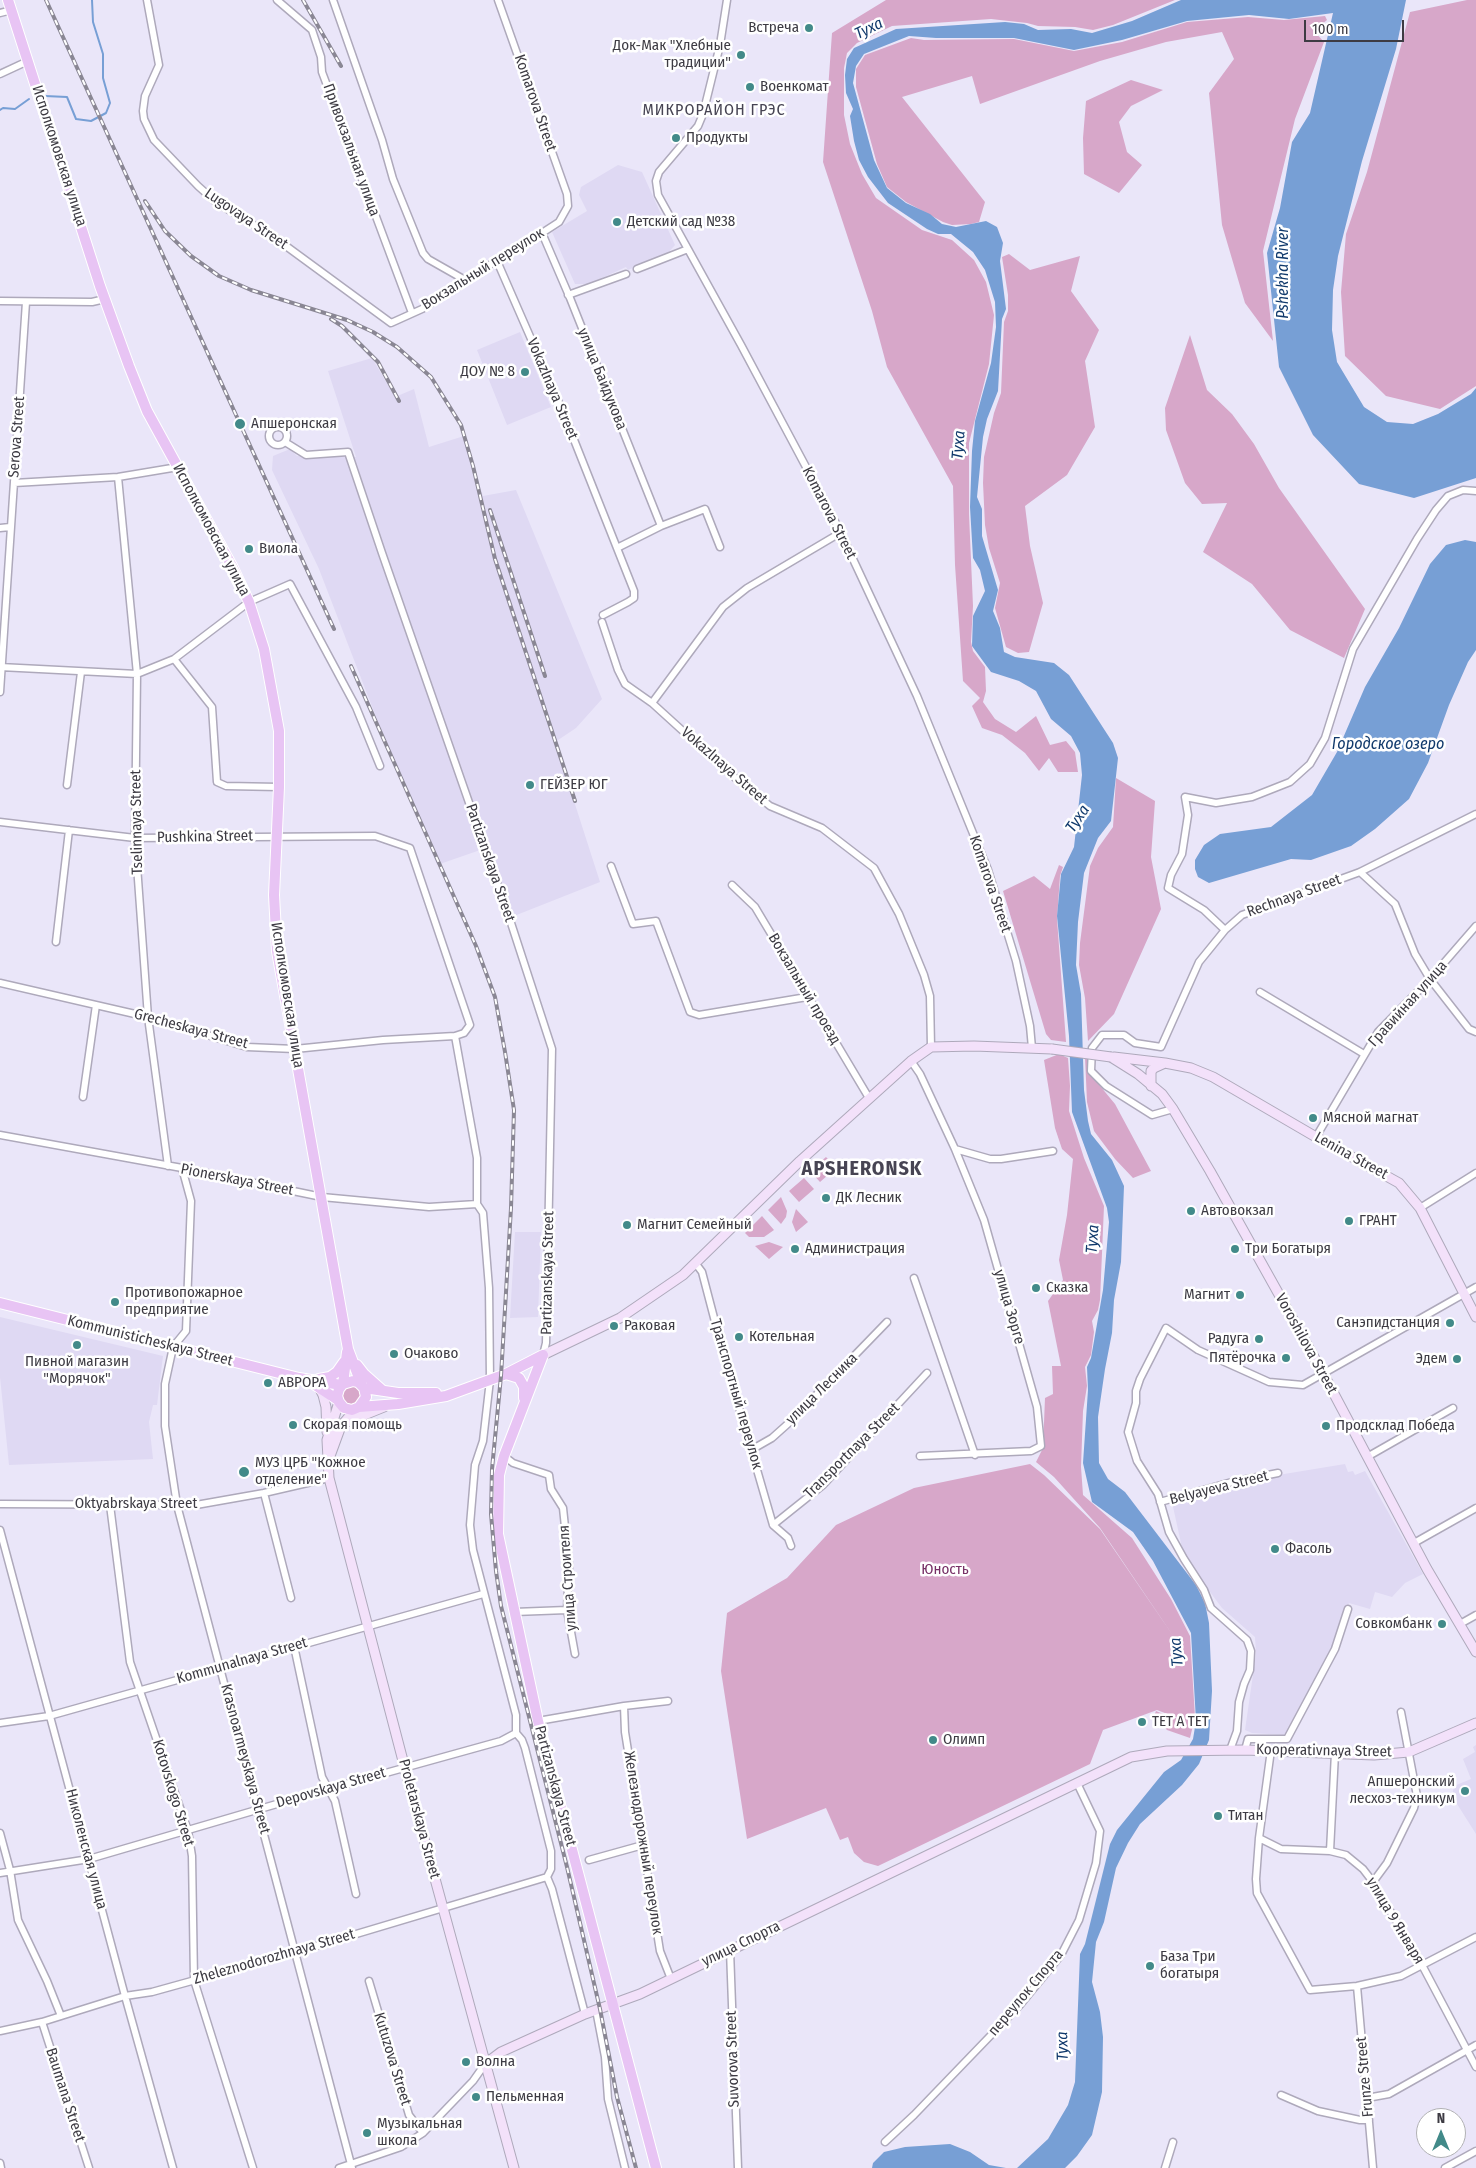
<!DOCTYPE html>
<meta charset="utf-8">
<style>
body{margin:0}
#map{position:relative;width:1476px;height:2168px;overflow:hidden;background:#eae6f9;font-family:"Fira Sans Condensed",sans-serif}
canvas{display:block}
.north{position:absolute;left:1416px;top:2108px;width:50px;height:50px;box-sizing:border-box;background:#fff;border:1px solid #b1b1b4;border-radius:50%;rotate:0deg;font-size:14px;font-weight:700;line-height:20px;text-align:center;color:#3d3b43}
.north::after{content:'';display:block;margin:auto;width:18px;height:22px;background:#428a89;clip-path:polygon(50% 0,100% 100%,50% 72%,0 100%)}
.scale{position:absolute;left:1304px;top:20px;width:100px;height:22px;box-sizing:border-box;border:2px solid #3d3b43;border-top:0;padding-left:6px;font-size:15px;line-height:18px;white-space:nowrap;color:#3d3b43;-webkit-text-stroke:4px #fff;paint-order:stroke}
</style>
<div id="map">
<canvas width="1476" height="2168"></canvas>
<div class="north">N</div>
<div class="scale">100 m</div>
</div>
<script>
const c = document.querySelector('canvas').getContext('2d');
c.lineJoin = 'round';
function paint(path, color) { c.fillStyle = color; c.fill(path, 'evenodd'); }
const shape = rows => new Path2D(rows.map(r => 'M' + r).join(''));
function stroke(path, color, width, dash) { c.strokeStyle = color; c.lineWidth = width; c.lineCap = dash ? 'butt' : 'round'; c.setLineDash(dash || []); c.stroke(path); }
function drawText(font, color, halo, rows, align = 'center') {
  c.font = font + ' "Fira Sans Condensed",sans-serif'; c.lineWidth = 5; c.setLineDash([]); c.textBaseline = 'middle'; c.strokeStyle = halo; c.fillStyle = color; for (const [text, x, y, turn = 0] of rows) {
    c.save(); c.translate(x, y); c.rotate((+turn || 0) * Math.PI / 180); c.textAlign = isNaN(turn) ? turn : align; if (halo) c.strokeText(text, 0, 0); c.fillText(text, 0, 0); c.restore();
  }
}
paint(shape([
 [618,165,642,172,675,245,668,253,628,270,626,267,589,284,575,284,552,232,587,211,579,195,581,187],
 [520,332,551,407,507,425,477,350],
 [372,358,395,397,414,389,429,447,464,436,483,496,516,490,602,699,576,728,555,742,600,882,514,916,486,848,437,865,376,717,319,569,272,470,273,456,290,449,297,456,356,457,328,371],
 [515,1232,541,1232,538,1317,510,1318],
 [0,1317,163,1356,157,1405,153,1405,149,1422,153,1459,9,1465,0,1377],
 [1345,1464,1348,1472,1353,1471,1355,1475,1365,1471,1423,1574,1405,1583,1392,1597,1375,1592,1370,1609,1349,1603,1333,1647,1287,1732,1284,1735,1252,1733,1245,1730,1256,1654,1255,1637,1222,1608,1184,1557,1172,1502,1204,1491,1272,1476],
 [1476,1745,1476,1834,1452,1796,1454,1786,1471,1779,1463,1759,1475,1752,1473,1747]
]), '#dfd9f3');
paint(shape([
 [886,0,1175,0,1113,25,1093,30,1075,27,1038,26,1027,23,991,19,892,26,857,43,847,53,844,68,844,115,850,144,862,174,876,198,922,230,952,240,974,260,986,282,994,315,989,364,969,443,969,514,973,606,971,642,973,651,985,667,986,691,983,702,995,719,1016,732,1036,716,1050,745,1066,741,1075,752,1078,772,1058,772,1049,758,1039,771,1025,753,1002,735,982,728,972,706,980,698,963,681,955,565,953,486,887,367,872,311,823,162,832,33],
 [1467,0,1476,0,1476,386,1440,409,1386,396,1345,356,1341,292,1346,234,1367,172,1410,12],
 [1325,16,1327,20,1314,31,1324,42,1295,119,1263,251,1273,341,1245,303,1222,225,1209,93,1234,59,1222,32,1166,42,1100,61,980,104,972,76,902,97,985,202,979,222,971,224,952,225,943,222,906,202,887,187,877,164,856,87,856,69,865,55,911,38,924,40,1014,39,1074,51,1122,42,1187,22,1248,17,1284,20],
 [1131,80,1163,90,1131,106,1119,122,1127,152,1142,165,1119,193,1084,174,1083,138,1086,101],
 [1009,254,1030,270,1080,256,1071,291,1099,330,1085,361,1095,427,1067,475,1025,506,1030,546,1043,603,1029,652,1018,653,1006,647,995,608,1000,583,989,548,985,525,983,483,984,457,994,413,1001,393,1004,322,1008,311,1008,295,1002,257],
 [1190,335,1207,390,1232,414,1254,444,1279,488,1365,609,1344,658,1290,630,1252,584,1203,552,1227,503,1202,504,1185,483,1166,430,1165,408],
 [1116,778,1155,801,1151,857,1161,909,1114,1014,1088,1041,1085,998,1079,965,1080,943,1090,866,1098,848,1113,827],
 [1059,865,1063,867,1060,876,1057,919,1066,1042,1051,1040,1046,1034,1003,891,1034,876,1050,889],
 [1059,1054,1068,1058,1070,1086,1069,1111,1084,1158,1104,1206,1100,1300,1098,1310,1092,1321,1094,1332,1091,1355,1085,1367,1087,1386,1083,1411,1081,1467,1083,1495,1132,1538,1171,1599,1190,1636,1195,1717,1190,1738,1167,1730,1154,1716,1156,1711,1168,1716,1183,1720,1157,1710,1103,1730,1090,1764,878,1866,864,1862,854,1853,848,1837,840,1840,826,1808,747,1839,721,1671,727,1613,787,1578,836,1525,914,1488,1030,1464,1044,1475,1100,1529,1176,1640,1100,1528,1054,1477,1036,1462,1043,1448,1045,1398,1053,1394,1052,1366,1061,1366,1048,1301,1063,1280,1059,1260,1067,1215,1073,1159,1062,1149,1055,1128,1044,1060],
 [1085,1057,1088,1059,1091,1075,1115,1104,1151,1171,1133,1178,1115,1159,1094,1131,1087,1102],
 [826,1157,836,1168,820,1182,810,1171],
 [804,1178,814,1189,799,1202,789,1191],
 [781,1197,787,1211,786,1217,781,1224,768,1210],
 [796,1209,808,1222,796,1232,792,1222],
 [762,1216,774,1230,764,1237,749,1237,745,1233],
 [769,1242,783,1247,769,1259,755,1246],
 '342 1395a9 9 0 1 1 18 0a9 9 0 1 1-18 0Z'
]), '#d7a7c9');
paint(shape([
 [1181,0,1406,0,1396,49,1362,161,1338,256,1333,290,1332,330,1337,362,1364,407,1387,422,1413,424,1438,414,1471,394,1476,388,1476,478,1414,498,1359,484,1313,435,1279,367,1267,253,1280,208,1292,142,1310,113,1333,13,1289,19,1249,15,1187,21,1122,40,1074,50,1014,38,936,38,909,36,864,54,856,66,853,83,874,160,887,188,906,203,930,214,942,224,956,227,986,221,997,227,1003,243,1000,261,1006,309,1002,319,998,391,987,419,983,437,977,497,982,509,982,536,998,590,993,611,1000,628,1004,652,1015,657,1054,663,1069,675,1113,743,1118,758,1111,821,1098,838,1084,873,1078,922,1076,965,1081,994,1084,1090,1088,1121,1091,1134,1112,1160,1124,1186,1121,1262,1114,1300,1112,1333,1105,1369,1098,1417,1099,1463,1108,1479,1125,1492,1196,1585,1205,1603,1209,1623,1212,1691,1209,1740,1199,1764,1182,1785,1140,1824,1128,1843,1116,1868,1104,1922,1096,1942,1092,1982,1100,2012,1103,2037,1102,2092,1092,2135,1077,2156,1065,2168,1017,2168,1048,2139,1068,2105,1075,2082,1080,1954,1085,1944,1110,1844,1117,1830,1164,1772,1181,1760,1193,1739,1196,1721,1191,1633,1153,1561,1133,1532,1092,1502,1083,1463,1088,1390,1087,1367,1091,1358,1103,1290,1109,1222,1107,1208,1072,1112,1069,1036,1057,916,1061,874,1074,847,1082,775,1080,753,1071,736,1051,719,1036,691,1019,681,991,672,972,646,973,616,985,591,980,570,973,558,970,507,972,451,975,421,991,363,996,327,995,302,985,270,973,252,951,234,938,234,927,229,888,203,868,177,859,160,854,141,850,116,853,109,846,93,845,75,847,59,854,48,896,29,1005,22,1024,24,1038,30,1071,29,1092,33,1132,21],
 [1465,540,1476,542,1476,650,1468,662,1449,705,1428,763,1409,799,1375,829,1351,846,1311,860,1291,859,1209,883,1198,877,1195,869,1195,860,1204,845,1220,834,1271,827,1312,795,1337,752,1365,687,1399,628,1430,564,1446,545],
 [950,2144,970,2152,989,2165,1006,2168,872,2168,873,2163,884,2152,905,2147]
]), '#779fd5');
stroke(shape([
 [45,96,67,97,76,119,91,121,106,113,110,103,103,78,103,54,93,22,92,0],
 [0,110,3,108,15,109,29,99]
]), '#779fd5', 2);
const street = shape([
 [147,0,159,65,145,96,143,111,144,119,154,140,198,186,217,203,271,235,391,323,422,309,465,280,542,233,559,222,568,206,567,194,498,0],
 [277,0,312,30,321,57,322,72,412,313],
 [333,0,382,140,393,179,423,253,428,259,465,280],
 [727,0,720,45,703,114,698,126,659,172,656,181,658,195,741,345,838,527,917,696,988,870,1016,961,1030,1026,1032,1048],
 [0,13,12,10],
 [0,74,28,61],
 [542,233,570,298,661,526],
 [497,261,563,412,634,591,634,598,628,602,603,615],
 [637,269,688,249],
 [568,295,626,274],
 [0,301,92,302,105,299],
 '269 436a9 9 0 1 1 18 0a9 9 0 1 1-18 0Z',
 [285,442,306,455,348,452,382,553,511,923,552,1049,546,1343,543,1355],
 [118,477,137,674,135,838,148,1017,168,1166],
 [14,483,118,477,178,467],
 [0,528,10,527],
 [617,548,661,526,705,509,720,547],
 [602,622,618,670,625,684,652,703,728,772,770,806,822,828,874,868,899,914,924,975,930,996,931,1047],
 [174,659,212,707,217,782,226,786,279,787],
 [0,667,137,674,174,659,249,602,290,584,356,707,380,766],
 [0,692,26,302],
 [652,703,723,607,747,588,840,533],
 [67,785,81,672],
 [0,822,135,838,375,836,410,848,470,1025,464,1033,455,1036,383,1040,295,1049,247,1047,148,1017,0,983],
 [611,866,633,924,656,921,690,1012,699,1015,807,997],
 [1360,872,1395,904,1415,954,1430,979,1469,1029,1476,1032],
 [732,885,755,907,869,1098],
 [1225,930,1204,910,1168,888,1171,875,1182,854,1188,815,1185,797,1216,803,1252,797,1290,782,1310,764,1325,738,1353,649,1417,539,1436,510,1448,496,1463,490,1476,491],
 [56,942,69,830],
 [1260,992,1364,1054],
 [455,1036,477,1158,477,1204,483,1213,489,1288,490,1380,483,1441,475,1465,470,1525,473,1550,516,1715,516,1733,522,1740,525,1748,551,1851,551,1869,547,1877,552,1889,585,2014],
 [911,1061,920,1074,955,1149,984,1220,1037,1407,1041,1446,1031,1451,920,1456],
 [83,1097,96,1005],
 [1173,1109,1152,1115,1106,1086,1091,1071,1092,1048,1102,1035,1124,1035,1135,1043,1161,1047,1199,962,1225,930,1242,915,1360,872,1476,814],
 [0,1135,182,1168,322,1197,429,1207,477,1204],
 [1316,1137,1378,1032,1430,979,1476,926],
 [955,1149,990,1159,1001,1159,1053,1151],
 [182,1168,191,1201,186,1331,173,1347,165,1384,165,1426,177,1505,352,2168],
 [1420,1208,1476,1173],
 [696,1264,702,1272,724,1356,773,1525],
 [914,1278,975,1455],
 [751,1450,772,1438,791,1421,887,1322],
 [504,1456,513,1463,549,1475,551,1489,563,1508,569,1565,567,1610,575,1654],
 [1367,1457,1453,1408],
 [264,1493,291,1598],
 [1160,1502,1232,1482,1278,1473],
 [0,1504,196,1505,264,1493,329,1478],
 [110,1505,130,1662,188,1831,192,1856,194,1980,253,2168],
 [773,1525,823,1485,927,1373],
 [773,1525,788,1538,791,1546],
 [0,1530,125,1996,173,2168],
 [1414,1543,1476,1508],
 [514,1612,567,1610],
 [1460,1624,1476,1615],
 [294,1646,322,1777,335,1801,356,1894],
 [624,1706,625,1732,660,1951,671,1979],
 [538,1721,624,1706,668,1701],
 [0,1723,49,1716,483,1594],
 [1230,1750,1237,1731,1239,1702,1244,1684,1250,1670,1251,1651,1247,1640,1211,1608,1204,1590,1184,1559,1169,1532,1158,1494,1137,1461,1128,1432,1136,1403,1136,1391,1140,1379,1166,1328,1198,1350,1269,1382,1303,1385,1476,1287],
 [1245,1750,1248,1739,1287,1739,1335,1649,1348,1609],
 [1271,1750,1259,1838,1256,1879,1257,1893,1310,1990,1357,1986,1401,1976,1476,1937],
 [0,1833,10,1870,18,1920,47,1981,61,2016],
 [1259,1838,1281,1849,1330,1851,1346,1855,1363,1869,1373,1882,1422,1965,1476,2067],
 [1330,1851,1335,1753],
 [589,1860,643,1845],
 [0,1873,89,1859,328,1789,501,1741,516,1733],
 [1373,1882,1387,1863,1414,1808,1417,1796,1401,1712],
 [730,1950,738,2168],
 [369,1981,409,2115,423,2133],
 [1357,1986,1373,2168],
 [596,2010,605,2057,608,2099,625,2168],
 [42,2022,89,2168],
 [0,2031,42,2022,125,1996,152,1992,296,1952,547,1877],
 [1281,2095,1318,2111,1360,2120,1369,2120],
 [1367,2098,1389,2094,1476,2045],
 [885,2142,914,2115,1020,2005,1061,1955,1079,1920,1096,1863,1100,1831,1077,1783],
 [0,2163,1,2168],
 [339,2168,401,2147,423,2133,473,2081,485,2064],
 [1165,2168,1173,2142],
 [1445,2168,1476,2151]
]);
const secondary = shape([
 [1111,1057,1138,1074,1162,1094,1173,1109,1210,1171,1324,1375,1427,1569,1476,1652],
 [1114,1057,1165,1063,1191,1068,1213,1077,1316,1137,1399,1183,1420,1208,1476,1317],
 [1151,1086,1151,1071,1154,1068,1165,1063],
 [543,1355,620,1318,683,1275,800,1161,911,1061,931,1047,974,1046,1052,1049],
 [319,1387,323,1395,326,1407,327,1432],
 [339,1402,327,1440,329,1478,408,1780,514,2168],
 [347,1422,384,1407],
 [330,1456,341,1426,356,1409],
 [485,2064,501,2052,585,2014,640,1994,1131,1757,1167,1751,1245,1750,1374,1755,1409,1752,1476,1723]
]);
const primary = shape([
 [8,0,100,286,129,366,147,411,233,568,249,602,264,649,279,731,279,787,274,895,277,951,348,1349,362,1386],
 [0,1303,299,1378,341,1385],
 [543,1355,504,1456,499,1475,498,1534,538,1721,656,2168],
 [357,1365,364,1374,382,1390],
 [506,1374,519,1378,524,1387,524,1398],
 [319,1379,330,1377,337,1372,344,1362],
 [312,1383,338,1400],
 [343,1384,353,1381,358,1382,364,1388,366,1397,359,1407,352,1410,344,1408,339,1402,337,1396,339,1389,343,1384,347,1352],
 [364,1388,398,1393,436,1393],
 [359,1407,398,1404,446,1396,506,1374,543,1355]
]);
stroke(street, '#aea9bb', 9);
stroke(secondary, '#aea9bb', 11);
stroke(primary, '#fff', 12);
stroke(street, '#fff', 6);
stroke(secondary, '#f3e1fa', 9);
stroke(primary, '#e8c4f4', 10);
const rail = shape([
 [46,0,334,629],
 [303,0,341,66],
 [145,201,165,231,191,256,219,276,251,290,347,320,373,332,397,347,431,377,461,425,473,466,495,559,575,801],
 [331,319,342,326,378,362,399,401],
 [490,510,545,676],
 [351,666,476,946,495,997,505,1052,514,1110,511,1208,501,1376,492,1469,491,1514,496,1571,501,1606,567,1867,600,2009,617,2097,636,2168]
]);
stroke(rail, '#8a8794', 4);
stroke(rail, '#fff', 2, [5.5]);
const secondaryBridge = shape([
 [1052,1049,1111,1057]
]);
stroke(secondaryBridge, '#aea9bb', 11, []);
stroke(secondaryBridge, '#f3e1fa', 9);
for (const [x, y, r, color] of [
 [809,28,5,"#428a89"],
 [741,55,5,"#428a89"],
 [750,87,5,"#428a89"],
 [676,138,5,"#428a89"],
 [617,222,5,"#428a89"],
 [525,372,5,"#428a89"],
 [240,424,6,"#428a89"],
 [249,549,5,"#428a89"],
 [530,785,5,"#428a89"],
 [1313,1118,5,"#428a89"],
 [826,1198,5,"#428a89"],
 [1191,1211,5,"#428a89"],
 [1349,1221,5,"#428a89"],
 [627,1225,5,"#428a89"],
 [795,1249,5,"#428a89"],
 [1235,1249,5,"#428a89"],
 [1036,1288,5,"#428a89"],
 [1240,1295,5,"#428a89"],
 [115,1302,5,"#428a89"],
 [1450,1323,5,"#428a89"],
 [614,1326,5,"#428a89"],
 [739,1337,5,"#428a89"],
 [1259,1339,5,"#428a89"],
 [77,1345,5,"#428a89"],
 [394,1354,5,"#428a89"],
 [1286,1358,5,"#428a89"],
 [1457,1359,5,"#428a89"],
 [268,1383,5,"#428a89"],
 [293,1425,5,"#428a89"],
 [1326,1426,5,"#428a89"],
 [244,1472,6,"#428a89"],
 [1275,1549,5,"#428a89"],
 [1442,1624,5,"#428a89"],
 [1142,1722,5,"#428a89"],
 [933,1740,5,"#428a89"],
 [1465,1791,5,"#428a89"],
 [1218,1816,5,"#428a89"],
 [1150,1966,5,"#428a89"],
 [466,2062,5,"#428a89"],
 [476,2097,5,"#428a89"],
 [367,2133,5,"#428a89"]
]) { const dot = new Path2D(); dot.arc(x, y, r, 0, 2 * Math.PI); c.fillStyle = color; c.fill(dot); stroke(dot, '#fff', 2); }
drawText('15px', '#3d3b43', '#fff', [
 ["Встреча",799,28,"right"],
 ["Док-Мак \"Хлебные",731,46,"right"],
 ["традиции\"",731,63,"right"],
 ["Военкомат",760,87],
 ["Продукты",686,138],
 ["Детский сад №38",627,222],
 ["ДОУ № 8",515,372,"right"],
 ["Апшеронская",251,424],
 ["Виола",259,549],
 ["ГЕЙЗЕР ЮГ",540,785],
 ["Мясной магнат",1323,1118],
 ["ДК Лесник",836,1198],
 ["Автовокзал",1201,1211],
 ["ГРАНТ",1359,1221],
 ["Магнит Семейный",637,1225],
 ["Администрация",805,1249],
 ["Три Богатыря",1245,1249],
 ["Сказка",1046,1288],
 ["Противопожарное",125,1293],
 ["предприятие",125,1310],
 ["Магнит",1230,1295,"right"],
 ["Санэпидстанция",1440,1323,"right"],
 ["Раковая",624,1326],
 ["Котельная",749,1337],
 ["Радуга",1249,1339,"right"],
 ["Очаково",404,1354],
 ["Пятёрочка",1276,1358,"right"],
 ["Эдем",1447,1359,"right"],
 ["Пивной магазин",77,1362,"center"],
 ["\"Морячок\"",77,1379,"center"],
 ["АВРОРА",278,1383],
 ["Скорая помощь",303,1425],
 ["Продсклад Победа",1336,1426],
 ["МУЗ ЦРБ \"Кожное",255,1463],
 ["отделение\"",255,1480],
 ["Фасоль",1285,1549],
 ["Совкомбанк",1432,1624,"right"],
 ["ТЕТ А ТЕТ",1152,1722],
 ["Олимп",943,1740],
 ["Апшеронский",1455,1782,"right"],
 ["лесхоз-техникум",1455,1799,"right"],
 ["Титан",1228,1816],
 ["База Три",1160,1957],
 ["богатыря",1160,1974],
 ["Волна",476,2062],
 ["Пельменная",486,2097],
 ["Музыкальная",377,2124],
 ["школа",377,2141]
], 'left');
drawText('15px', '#3d3b43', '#fff', [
 ["Komarova Street",535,103,71],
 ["Привокзальная улица",351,150,70],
 ["Исполкомовская улица",59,156,72],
 ["Lugovaya Street",246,219,34],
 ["Вокзальный переулок",483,269,-32],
 ["улица Байдукова",602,379,68],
 ["Vokazlnaya Street",552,389,67],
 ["Serova Street",17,437,-86],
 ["Komarova Street",829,513,63],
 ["Исполкомовская улица",211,530,62],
 ["Vokazlnaya Street",724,766,41],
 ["Tselinnaya Street",137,822,-91],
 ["Pushkina Street",205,837,-1],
 ["Partizanskaya Street",490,863,71],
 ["Komarova Street",990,884,71],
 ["Rechnaya Street",1294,896,-20],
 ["Вокзальный проезд",804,989,59],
 ["Исполкомовская улица",287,995,81],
 ["Гравийная улица",1408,1004,-48],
 ["Grecheskaya Street",191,1029,15],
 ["Lenina Street",1351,1156,29],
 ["Pionerskaya Street",237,1180,11],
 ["Partizanskaya Street",548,1273,-89],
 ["улица Зорге",1009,1307,74],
 ["Kommunisticheskaya Street",150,1341,14],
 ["Voroshilova Street",1306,1344,61],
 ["улица Лесника",822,1389,-45],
 ["Транспортный переулок",736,1394,74],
 ["Transportnaya Street",852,1451,-45],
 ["Belyayeva Street",1219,1488,-14],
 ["Oktyabrskaya Street",136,1504],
 ["улица Строителя",568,1578,-94],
 ["Kommunalnaya Street",242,1661,-16],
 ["Kooperativnaya Street",1324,1751,1],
 ["Krasnoarmeyskaya Street",245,1759,75],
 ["Partizanskaya Street",555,1786,75],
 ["Depovskaya Street",331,1788,-16],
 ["Kotovskogo Street",173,1793,73],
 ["Proletarskaya Street",419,1819,75],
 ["Железнодорожный переулок",643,1843,81],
 ["Николенская улица",86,1849,75],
 ["улица 9 Января",1395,1921,59],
 ["улица Спорта",741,1944,-26],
 ["Zheleznodorozhnaya Street",274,1957,-16],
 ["переулок Спорта",1026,1993,-50],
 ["Kutuzova Street",392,2059,73],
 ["Suvorova Street",733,2059,-92],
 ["Frunze Street",1365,2077,-95],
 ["Baumana Street",65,2095,72]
]);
drawText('15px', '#773066', '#fff', [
 ["Юность",945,1570]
]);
drawText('italic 16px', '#113a6c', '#fff', [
 ["Туха",869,29,-26],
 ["Pshekha River",1284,273,-90],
 ["Туха",959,445,-85],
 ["Городское озеро",1388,745],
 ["Туха",1078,819,-56],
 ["Туха",1093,1239,-86],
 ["Туха",1177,1652,-95],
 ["Туха",1063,2046,-91]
]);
c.letterSpacing = '1px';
drawText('16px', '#474453', '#fff', [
 ["МИКРОРАЙОН ГРЭС",714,111]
]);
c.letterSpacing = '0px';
c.letterSpacing = '1px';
drawText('bold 20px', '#474453', '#fff', [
 ["APSHERONSK",862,1169]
]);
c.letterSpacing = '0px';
</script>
